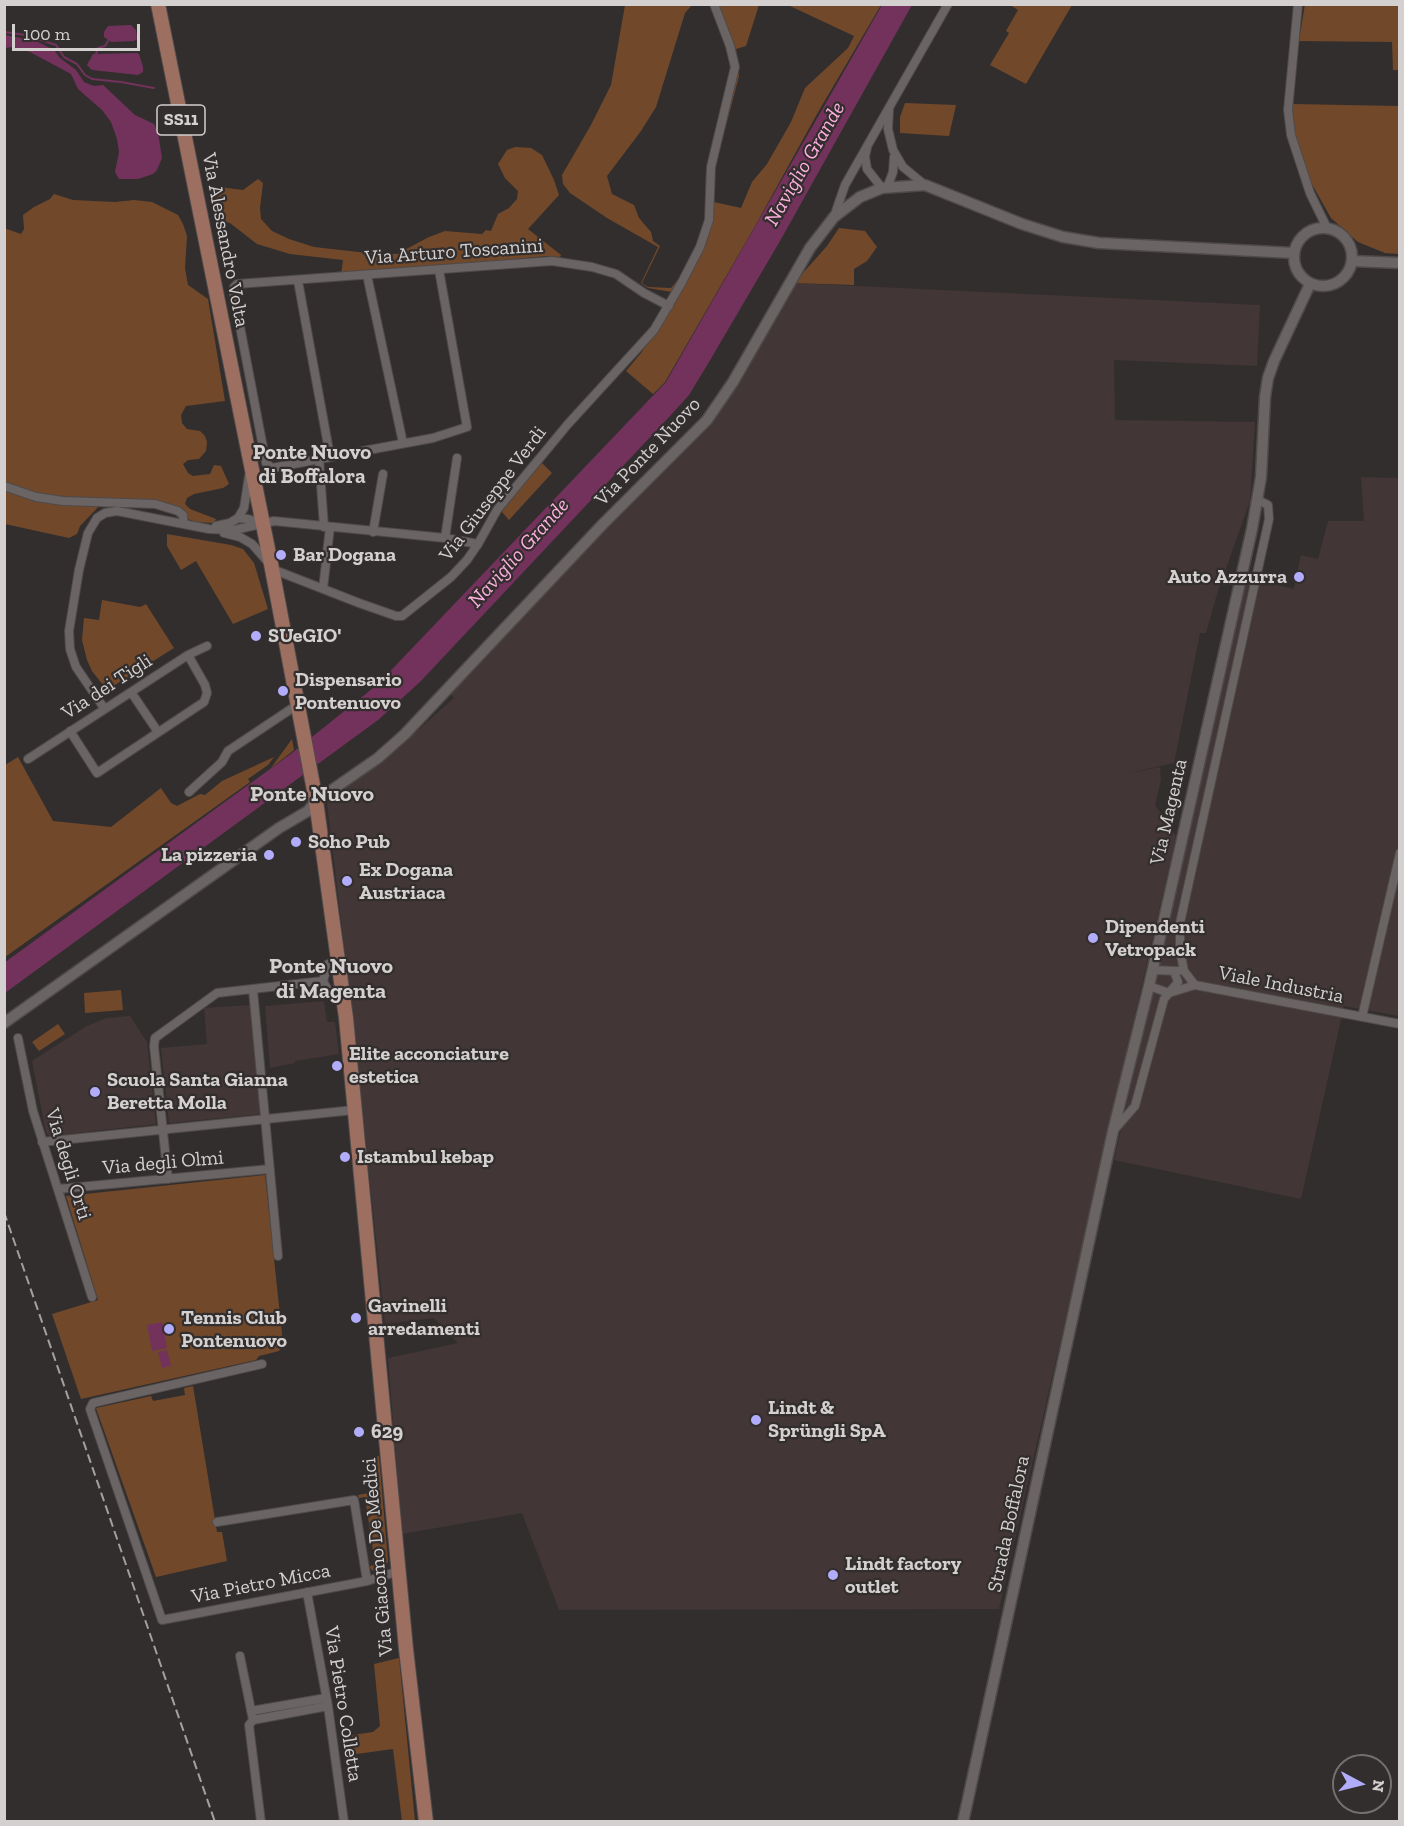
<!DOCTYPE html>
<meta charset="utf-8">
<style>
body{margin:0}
#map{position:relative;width:1404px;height:1826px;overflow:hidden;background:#332e2e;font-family:"Zilla Slab",serif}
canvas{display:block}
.frame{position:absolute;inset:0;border:6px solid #d4d0d0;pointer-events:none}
.north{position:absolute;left:1332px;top:1754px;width:60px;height:60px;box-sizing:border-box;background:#332e2e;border:2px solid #736f6f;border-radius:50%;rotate:97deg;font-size:16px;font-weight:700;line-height:24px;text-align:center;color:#d4d0d0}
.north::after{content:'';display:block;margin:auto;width:21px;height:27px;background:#b2adfa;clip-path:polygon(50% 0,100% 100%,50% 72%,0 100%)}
.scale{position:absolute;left:12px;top:24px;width:128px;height:27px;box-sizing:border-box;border:3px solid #d4d0d0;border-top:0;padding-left:8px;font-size:18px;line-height:21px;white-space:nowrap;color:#d4d0d0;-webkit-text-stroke:4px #332e2e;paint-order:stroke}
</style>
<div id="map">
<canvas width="1404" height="1826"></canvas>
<div class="frame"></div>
<div class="north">N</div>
<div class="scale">100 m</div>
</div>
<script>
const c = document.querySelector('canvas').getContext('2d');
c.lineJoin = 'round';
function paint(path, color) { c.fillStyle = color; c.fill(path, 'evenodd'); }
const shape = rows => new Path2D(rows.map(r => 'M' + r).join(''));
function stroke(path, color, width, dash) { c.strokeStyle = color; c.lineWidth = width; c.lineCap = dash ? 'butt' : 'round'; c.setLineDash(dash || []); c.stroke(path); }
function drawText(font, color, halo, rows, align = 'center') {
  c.font = font + ' "Zilla Slab",serif'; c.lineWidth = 4.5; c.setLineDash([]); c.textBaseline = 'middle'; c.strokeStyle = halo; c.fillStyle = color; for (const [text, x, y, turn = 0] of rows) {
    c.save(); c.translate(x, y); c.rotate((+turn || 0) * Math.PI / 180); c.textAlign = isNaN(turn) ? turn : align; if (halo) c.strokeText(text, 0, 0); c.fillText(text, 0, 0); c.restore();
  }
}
paint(shape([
 [794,283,1260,305,1257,366,1114,360,1115,420,1255,422,1250,501,1217,594,1206,633,1200,633,1174,763,1120,775,1160,767,1161,780,1155,805,1176,836,999,1609,559,1610,522,1513,402,1534,388,1358,458,1343,434,1318,385,1324,349,987,327,803,328,800,409,738,454,698,451,694,494,645,563,570,712,420],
 [1361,477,1399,478,1399,1016,1344,1006,1301,1199,1114,1160,1247,577,1294,589,1301,555,1318,559,1328,521,1364,521],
 [324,1001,327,1022,335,1022,339,1054,295,1061,295,1063,270,1068,265,1006],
 [251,1005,262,1114,169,1123,161,1048,207,1044,204,1008],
 [130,1016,147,1042,156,1124,50,1136,46,1133,32,1061,85,1027,106,1018]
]), '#423636');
paint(shape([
 [1305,4,1399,5,1399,70,1393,70,1392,42,1299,41],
 [625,5,692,5,685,13,656,107,641,131,607,176,612,194,634,205,639,218,651,232,653,241,660,246,642,283,648,287,671,288,682,275,703,231,705,216,706,172,731,69,730,53,712,5,759,5,746,46,736,49,739,76,715,168,712,190,714,202,741,208,752,182,767,164,791,122,805,88,848,48,854,36,788,5,881,5,817,114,754,228,665,382,653,394,626,371,641,353,678,293,648,288,641,283,658,247,607,218,570,193,563,184,562,175,591,125,611,85],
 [1012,5,1072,5,1026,84,990,65,1009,33,1006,31,1018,10,1012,6],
 [905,103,956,105,949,136,900,133,900,117],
 [1291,104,1399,106,1399,254,1385,253,1358,242,1331,218,1309,179,1293,129],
 [515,147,531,148,542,155,554,180,559,195,528,229,561,255,560,257,547,256,341,275,343,260,290,254,257,244,230,223,226,222,214,196,219,187,243,190,258,179,263,183,260,208,261,219,272,231,289,239,314,247,376,254,397,254,429,237,445,231,482,234,486,230,491,231,498,214,509,208,517,199,518,191,505,178,498,164,507,150],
 [54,194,73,200,115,202,134,200,152,202,178,215,183,224,187,236,185,268,188,285,208,299,225,401,186,406,181,415,182,423,187,429,200,431,205,436,207,442,206,451,199,459,188,460,183,464,188,473,193,476,210,474,214,465,221,466,229,484,223,488,194,494,187,498,185,504,190,509,216,519,214,523,195,522,188,519,181,510,101,504,80,526,77,534,69,538,5,524,4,228,21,234,24,229,23,215,34,207,50,199],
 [839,228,865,231,877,247,867,261,854,269,854,285,794,283,827,246],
 [541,462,552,473,509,520,502,512,515,491],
 [167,534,231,545,243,549,254,563,268,609,233,624,196,561,181,570,167,546],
 [102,600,140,607,146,604,174,648,107,690,92,671,87,660,82,640,84,618,99,620],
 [292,739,294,750,271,768],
 [18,757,53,821,111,827,161,788,171,803,177,806,200,794,205,795,222,781,274,757,268,765,248,779,250,782,5,957,5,765],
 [121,990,123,1010,85,1013,84,993],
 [58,1024,65,1034,39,1051,32,1042],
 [265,1175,283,1343,279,1351,259,1356,256,1360,81,1399,52,1314,98,1300,66,1196],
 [193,1386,217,1532,222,1532,227,1561,156,1577,96,1408,151,1396,153,1401,185,1395,184,1388],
 [379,1456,388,1562,383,1567,373,1571,369,1567,375,1564,365,1497,359,1498,358,1495,375,1492,372,1458],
 [399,1658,415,1821,402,1821,393,1749,349,1755,346,1736,373,1732,380,1726,374,1664]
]), '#71492a');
paint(shape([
 [882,5,912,5,780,241,709,362,689,395,670,416,420,682,378,720,5,993,4,963,292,753,378,684,666,382],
 [131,25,136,30,137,39,134,41,111,42,104,37,104,32,108,26],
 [5,35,36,41,54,50,60,58,76,70,84,82,94,86,103,85,135,115,154,124,158,133,162,158,157,170,153,174,138,179,119,179,115,172,119,152,117,139,111,122,102,110,78,89,71,74,30,52,13,47,5,48],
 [137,53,139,54,143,67,143,72,138,75,92,70,87,65,93,54],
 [162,1322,167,1348,152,1351,147,1325],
 [167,1350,171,1366,162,1368,158,1352]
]), '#72325c');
stroke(shape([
 [4,32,26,35,56,45,64,57,77,64,85,75,92,79,121,82,154,88],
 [96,54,98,48,105,46,108,41]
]), '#72325c', 2);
const minor = shape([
 [1298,4,1288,110,1291,135,1310,193,1327,228],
 [889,110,888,129,893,150,903,167,925,185],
 [867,148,865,156,867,169,882,188],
 [887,188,893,172,894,157],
 [834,217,845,185,948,4],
 [439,270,467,427,433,438,272,468,266,463,234,295,234,287,237,284,552,261,592,267,616,274,644,293,669,306],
 [367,275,403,443],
 [298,281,330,456],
 [319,458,324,527],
 [4,486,36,497,63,501,155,504,178,511,183,515,184,524],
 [238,518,248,519,262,523],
 [216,526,230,523,238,518,244,508,249,476],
 [373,532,383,474],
 [224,533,240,537,252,544,267,561],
 [445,538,457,458],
 [272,569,359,603,396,616,402,616,451,577,467,560,478,544,497,510,520,482,568,424,654,330,682,282,700,247,709,220,711,167,735,67,730,46,714,4],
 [323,589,330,527],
 [131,692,158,732],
 [104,708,76,667,70,649,69,631,79,570,88,533,97,518,105,513,117,511,209,529,234,530,274,521,445,538,478,544],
 [70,731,97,773,204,702,207,693,205,685,188,655],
 [28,759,188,655,207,646],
 [189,792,222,762,228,751,297,705],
 [338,961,328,964,323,981,330,994,342,994],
 [1152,970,1178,971],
 [1195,985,1184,971,1180,950,1180,923,1269,519,1268,505,1258,500],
 [1149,986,1169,993,1195,985,1400,1024],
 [253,990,278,1256],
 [1362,1017,1400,853],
 [18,1038,33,1111,92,1297],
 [1115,1129,1135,1106,1164,999,1178,982,1174,971],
 [42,1142,354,1110],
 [168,1179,154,1046,155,1038,217,993,323,981],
 [58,1189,270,1169],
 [262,1364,93,1403,90,1409,162,1620,367,1581,399,1571],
 [217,1522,354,1500,367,1581],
 [307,1592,328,1706,344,1822],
 [240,1656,253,1720,249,1725,261,1822],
 [251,1711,326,1698],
 [253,1720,328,1706]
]);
const tertiary = shape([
 '1294 257a29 29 0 1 1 58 0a29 29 0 1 1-58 0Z',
 [1353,261,1400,263],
 [4,1023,279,828,308,811,316,801,378,758,405,734,603,524,707,420,733,382,810,248,834,217,860,197,882,188,925,185,1022,224,1063,237,1099,243,1294,253],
 [963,1822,1113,1131,1149,986,1252,529,1261,477,1265,397,1268,378,1274,361,1310,284]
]);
const primary = shape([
 [158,4,272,569,316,801,346,1018,406,1649,426,1822]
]);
stroke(minor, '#4f4a4a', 10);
stroke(tertiary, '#4f4a4a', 13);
stroke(primary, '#4f4a4a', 16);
stroke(minor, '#6a6464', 8);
stroke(tertiary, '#6a6464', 10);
stroke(primary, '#9d6f61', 14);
stroke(shape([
 [4,1212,215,1822]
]), '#a5a0a0', 2, [9, 4.5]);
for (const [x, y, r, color] of [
 [281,555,6,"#b2adfa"],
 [1299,577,6,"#b2adfa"],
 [256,636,6,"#b2adfa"],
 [283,691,6,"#b2adfa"],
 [296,842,6,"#b2adfa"],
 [269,855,6,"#b2adfa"],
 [347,881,6,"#b2adfa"],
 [1093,938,6,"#b2adfa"],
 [337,1066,6,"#b2adfa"],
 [95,1092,6,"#b2adfa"],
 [345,1157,6,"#b2adfa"],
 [356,1318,6,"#b2adfa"],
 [169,1329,6,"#b2adfa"],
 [756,1420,6,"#b2adfa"],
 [359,1432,6,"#b2adfa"],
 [833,1575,6,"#b2adfa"]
]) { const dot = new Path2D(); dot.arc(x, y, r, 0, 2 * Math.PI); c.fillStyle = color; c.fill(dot); stroke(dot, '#332e2e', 2); }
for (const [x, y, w] of [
 [181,120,48]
]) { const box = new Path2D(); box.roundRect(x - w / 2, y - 15, w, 30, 4.5); c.fillStyle = '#332e2e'; c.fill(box); stroke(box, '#d4d0d0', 1.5); }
drawText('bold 18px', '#d4d0d0', null, [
 ["SS11",181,120]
]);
drawText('20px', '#d4d0d0', '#332e2e', [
 ["Via Alessandro Volta",225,240,79],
 ["Via Arturo Toscanini",454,252,-4],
 ["Via Ponte Nuovo",648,452,-46],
 ["Via Giuseppe Verdi",493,494,-53],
 ["Via dei Tigli",107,687,-33],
 ["Via Magenta",1169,812,-77],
 ["Viale Industria",1281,985,11],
 ["Via degli Olmi",163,1163,-5],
 ["Via degli Orti",68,1164,73],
 ["Strada Boffalora",1009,1524,-78],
 ["Via Giacomo De Medici",378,1557,-95],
 ["Via Pietro Micca",261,1584,-11],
 ["Via Pietro Colletta",343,1704,81]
]);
drawText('bold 20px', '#d4d0d0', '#332e2e', [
 ["Bar Dogana",293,555],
 ["Auto Azzurra",1287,577,"right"],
 ["SUeGIO'",268,636],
 ["Dispensario",295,680],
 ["Pontenuovo",295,703],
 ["Soho Pub",308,842],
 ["La pizzeria",257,855,"right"],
 ["Ex Dogana",359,870],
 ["Austriaca",359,893],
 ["Dipendenti",1105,927],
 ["Vetropack",1105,950],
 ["Elite acconciature",349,1054],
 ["estetica",349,1077],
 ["Scuola Santa Gianna",107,1080],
 ["Beretta Molla",107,1103],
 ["Istambul kebap",357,1157],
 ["Gavinelli",368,1306],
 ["arredamenti",368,1329],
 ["Tennis Club",181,1318],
 ["Pontenuovo",181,1341],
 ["Lindt &",768,1408],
 ["Sprüngli SpA",768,1431],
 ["629",371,1432],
 ["Lindt factory",845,1564],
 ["outlet",845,1587]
], 'left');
drawText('italic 21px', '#fdafdf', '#332e2e', [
 ["Naviglio Grande",805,164,-60],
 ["Naviglio Grande",519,553,-48]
]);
drawText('bold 21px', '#d4d0d0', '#332e2e', [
 ["Ponte Nuovo",312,453],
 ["di Boffalora",312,477]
]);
drawText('bold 22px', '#d4d0d0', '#332e2e', [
 ["Ponte Nuovo",312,795],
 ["Ponte Nuovo",331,967],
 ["di Magenta",331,992]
]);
</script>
